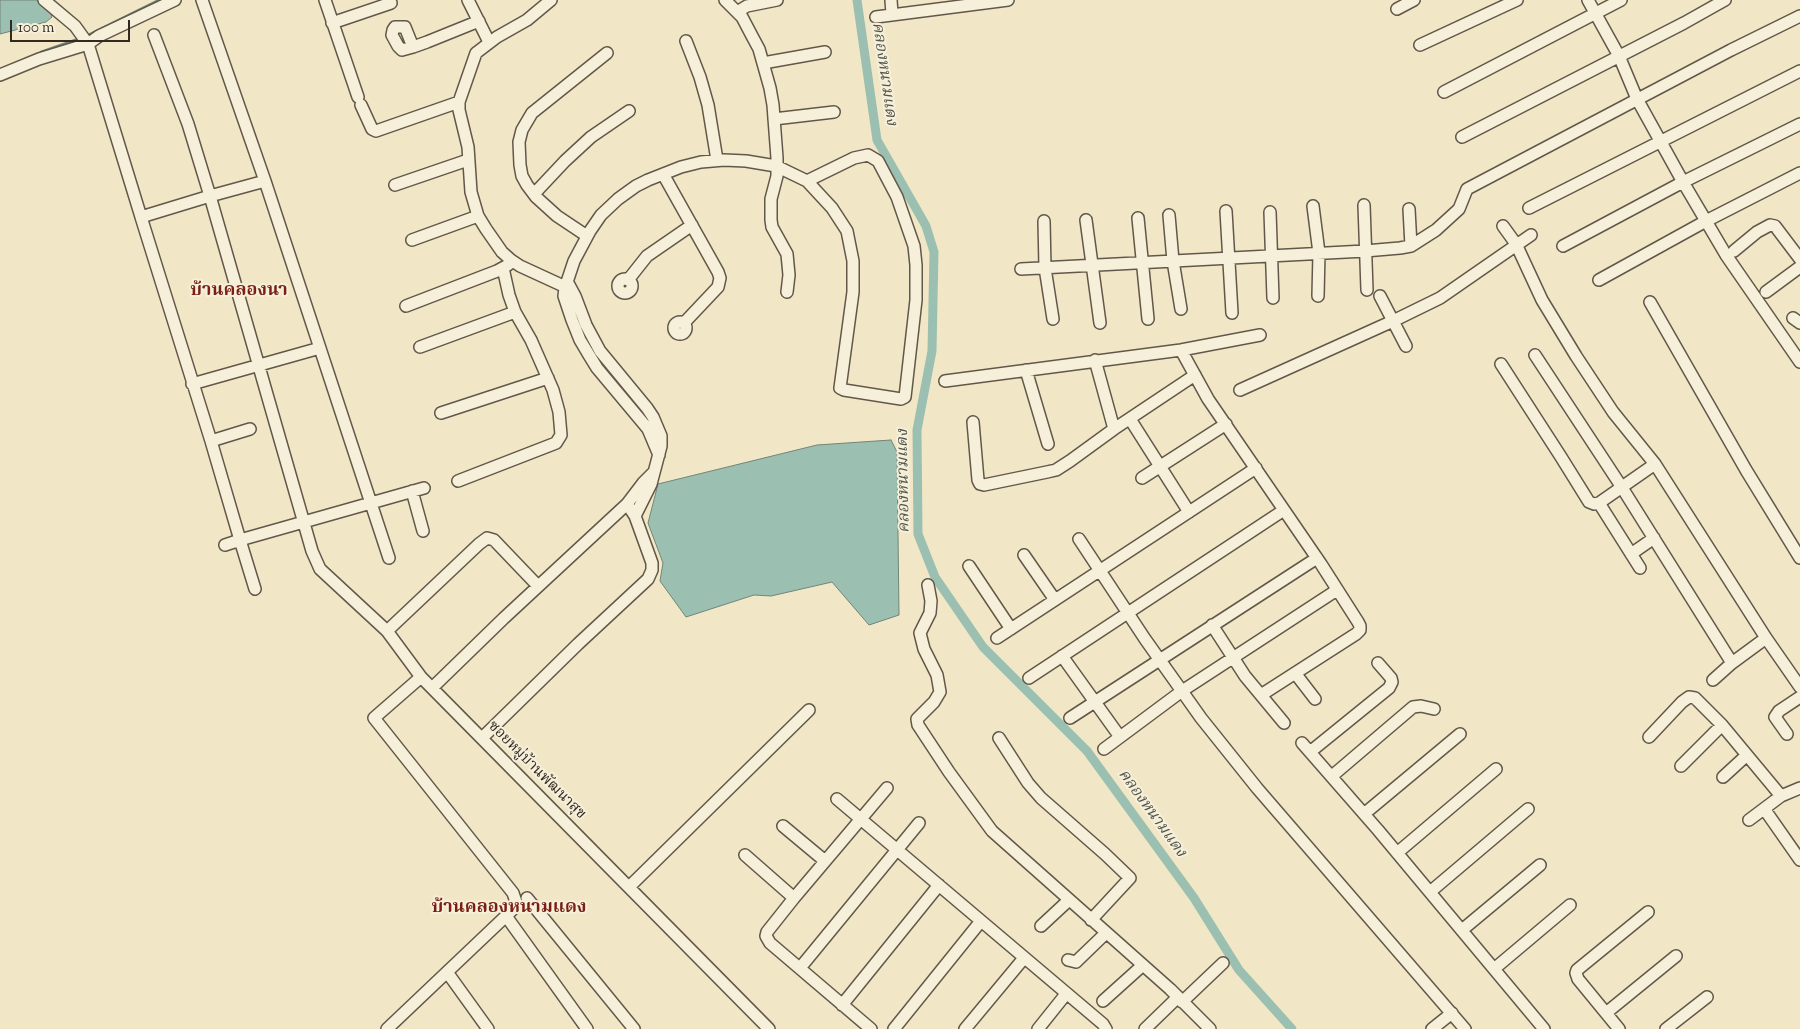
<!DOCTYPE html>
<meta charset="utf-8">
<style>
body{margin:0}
#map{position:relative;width:1800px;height:1029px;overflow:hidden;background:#f1e7c6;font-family:"Sorts Mill Goudy",serif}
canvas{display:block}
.scale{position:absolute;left:10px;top:20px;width:120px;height:22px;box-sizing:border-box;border:2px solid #322920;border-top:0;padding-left:6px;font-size:15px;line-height:18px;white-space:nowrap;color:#322920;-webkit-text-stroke:4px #f6efda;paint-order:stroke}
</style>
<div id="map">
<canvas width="1800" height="1029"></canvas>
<div class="scale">100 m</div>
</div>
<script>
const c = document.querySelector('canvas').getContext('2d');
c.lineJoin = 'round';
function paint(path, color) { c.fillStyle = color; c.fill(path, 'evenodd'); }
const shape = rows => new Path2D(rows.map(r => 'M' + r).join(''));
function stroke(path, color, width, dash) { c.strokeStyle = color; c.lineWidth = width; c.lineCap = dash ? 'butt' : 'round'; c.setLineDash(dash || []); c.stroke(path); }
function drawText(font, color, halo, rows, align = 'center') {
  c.font = font + ' "Sorts Mill Goudy","Noto Serif Thai",serif'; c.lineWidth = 4; c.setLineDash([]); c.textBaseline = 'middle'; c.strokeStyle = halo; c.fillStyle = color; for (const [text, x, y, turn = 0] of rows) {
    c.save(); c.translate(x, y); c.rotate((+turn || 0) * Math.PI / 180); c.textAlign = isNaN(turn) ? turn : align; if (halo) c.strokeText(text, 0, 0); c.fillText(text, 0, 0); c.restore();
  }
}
const water = shape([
 [0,0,37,0,50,11,52,17,46,22,0,34,0,0],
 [891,440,897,452,899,615,869,625,832,582,771,596,754,595,686,617,660,581,663,563,648,523,658,484,817,445,891,440]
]);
paint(water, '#9bc0b1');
stroke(water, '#718477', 1);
stroke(shape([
 [86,36,159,0],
 [41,52,78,39]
]), '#718477', 2.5);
stroke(shape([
 [857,0,877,140,926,226,934,252,932,351,917,430,918,534,935,577,983,647,1087,751,1194,898,1239,970,1292,1029]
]), '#9bc0b1', 9);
const minor = shape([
 [44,0,75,26,88,44,141,217,210,196,312,551,320,569,387,631,421,677,769,1029],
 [202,0,265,181,389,558],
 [325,0,358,97],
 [468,0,489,42],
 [551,0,527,20,497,37,476,53,459,102,459,110,468,147,471,192,478,216,486,229,502,252,511,260,520,266,570,289],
 [725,0,742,17,752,36,759,49,770,88,773,105,777,158,777,176,771,199,771,220,772,227,787,254,789,275,787,292],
 [891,0,892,14],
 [1588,0,1619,56,1637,99,1683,182,1726,255,1800,362],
 [1397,9,1414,0],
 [737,12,747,6,777,0],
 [876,17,1008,0],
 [332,23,391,3],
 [154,35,188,124,210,196,265,181],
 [686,41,700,77,708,105,717,160],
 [1420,45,1517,0],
 [413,47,405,27,395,27,393,30,392,35,398,46,402,50,413,47,427,42,479,21],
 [763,63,825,52],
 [0,75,39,59,88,44,99,36,175,0],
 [1444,92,1621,0],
 [361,105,372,129,376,131,459,102],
 [774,119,834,112],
 [1462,137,1684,23,1725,0],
 [663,174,718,272,720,278,718,287,684,323],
 [395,185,468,160],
 [534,194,565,161,591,137,629,111],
 [1364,205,1367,290],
 [1313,206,1319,253,1318,296],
 [1529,208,1800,71],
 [1409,209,1411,246],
 [1226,211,1232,313],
 [1270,212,1273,298],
 [1169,215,1173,261,1181,309],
 [141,217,211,441,240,540,424,488],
 [1138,218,1148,319],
 [1086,220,1100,323],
 [1044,221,1045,268,1053,319],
 [1503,226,1516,244,1542,300,1576,356,1613,412,1655,464,1766,638,1800,687],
 [587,236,557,216,536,197,527,185,522,176,520,165,519,142,522,130,532,113,607,53],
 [412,240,478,216],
 [1563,246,1683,182,1800,124],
 [1734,251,1757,232,1770,225,1775,226,1800,259],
 [1021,269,1365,251,1400,248,1411,246,1436,230,1459,209,1467,189,1731,50,1800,16],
 '618 286a7 7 0 1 1 14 0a7 7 0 1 1-14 0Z',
 [628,280,647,256,692,225],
 [1599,280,1706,221,1800,173],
 [568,283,575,296,586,325,600,351,647,408,653,417,661,436,661,446,651,484,635,516],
 [1766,292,1800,267],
 [1380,296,1406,346],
 [1650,302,1746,470,1800,558],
 [406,306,497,271,508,265],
 [1793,318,1800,323],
 '674 328a6 6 0 1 1 12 0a6 6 0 1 1-12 0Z',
 [420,347,515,312],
 [1181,350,1208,399,1321,564,1358,622,1360,626,1360,630,1356,634,1261,695],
 [1535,355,1621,486,1732,663],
 [1095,360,1114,429],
 [1501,364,1561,457,1589,502,1594,504,1599,503,1655,464],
 [1026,370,1048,444],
 [945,381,1181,350,1260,335],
 [192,384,320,348],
 [1240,390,1393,321,1440,298,1531,235],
 [441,413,548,378],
 [1130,419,1189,512],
 [973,422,978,480,980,484,984,485,1047,472,1056,470,1070,461,1114,429,1195,375],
 [211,441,250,429],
 [659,455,648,429,597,368,589,355,580,340,572,320,564,296,565,288,574,261,590,231,601,215,618,199,636,186,648,180,681,167,701,162,724,160,746,161,776,166,807,181,832,208,847,231,853,261,853,292,840,388,844,390,901,399,905,397,916,300,916,265,914,246,897,197,878,161,868,155,854,158,807,181],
 [1142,478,1226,424],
 [458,481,556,443,561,435,559,412,553,390,531,340,515,312,509,295,503,268],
 [412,491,423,531],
 [1599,503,1640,568],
 [1079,539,1145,639,1201,718,1257,788,1465,1029],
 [225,545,240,540,255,589],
 [1631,554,1654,538],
 [1024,555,1055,600],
 [969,566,1011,629],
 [928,585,931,601,930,613,920,633,924,649,937,675,940,692,934,702,917,719,918,725,949,772,992,831,1170,989,1210,1029],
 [1212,625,1245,676,1284,723],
 [387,631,479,544,487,538,494,540,538,586],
 [997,638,1256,468],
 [1062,656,1120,737],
 [1295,673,1315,699],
 [1029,678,1284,510],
 [1713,680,1732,663,1766,638],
 [432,688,504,618,627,504],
 [1070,718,1317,558],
 [1787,734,1775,717,1779,711,1800,697],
 [1649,737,1682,702,1689,697,1695,698,1722,725,1781,796],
 [482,738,578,644,648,579,652,570,652,563,635,516,627,504,643,483,654,472],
 [999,738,1028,783,1041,798,1105,854,1130,878,1091,920],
 [1302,743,1378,830,1544,1029],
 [1104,749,1182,691,1337,590],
 [1310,752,1389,688,1392,682,1391,678,1378,663],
 [1681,766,1722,725],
 [1332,776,1413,707,1421,706,1434,709],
 [1723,777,1747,755],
 [837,799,1103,1024,1106,1029],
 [1765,810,1800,860],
 [1364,814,1460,734],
 [1749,820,1781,796,1800,788],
 [783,826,825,861],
 [1397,853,1496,769],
 [745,855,794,898],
 [629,887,809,710],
 [1430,892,1528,809],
 [527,898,634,1029],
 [506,916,587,1029],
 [1041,926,1069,900],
 [1462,930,1540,865],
 [1068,960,1076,962,1079,959,1106,933],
 [800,968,919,823],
 [1494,969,1570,905],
 [447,972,488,1029],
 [1103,1001,1143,965],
 [1182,1002,1223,963],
 [842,1005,939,885],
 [1606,1013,1676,956],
 [387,1029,506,916,515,907,516,902,513,893,374,718,421,677],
 [871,1029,770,943,766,936,767,932,794,898,887,788],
 [894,1029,981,921],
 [965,1029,1024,958],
 [1038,1029,1066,994],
 [1145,1029,1178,997],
 [1432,1029,1452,1013],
 [1619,1029,1578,979,1576,973,1577,970,1648,912],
 [1666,1029,1707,997]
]);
stroke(minor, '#62584a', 14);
stroke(minor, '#f6efda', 11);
drawText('15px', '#322920', '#f6efda', [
 ["ซอยหมู่บ้านพัฒนาสุข",536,771,45]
]);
drawText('italic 16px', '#52564c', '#f6efda', [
 ["คลองหนามแดง",883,74,82],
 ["คลองหนามแดง",905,481,-91],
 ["คลองหนามแดง",1151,814,54]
]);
drawText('bold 18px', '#7a1f14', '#f6efda', [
 ["บ้านคลองนา",239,292],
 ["บ้านคลองหนามแดง",509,909]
]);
</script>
